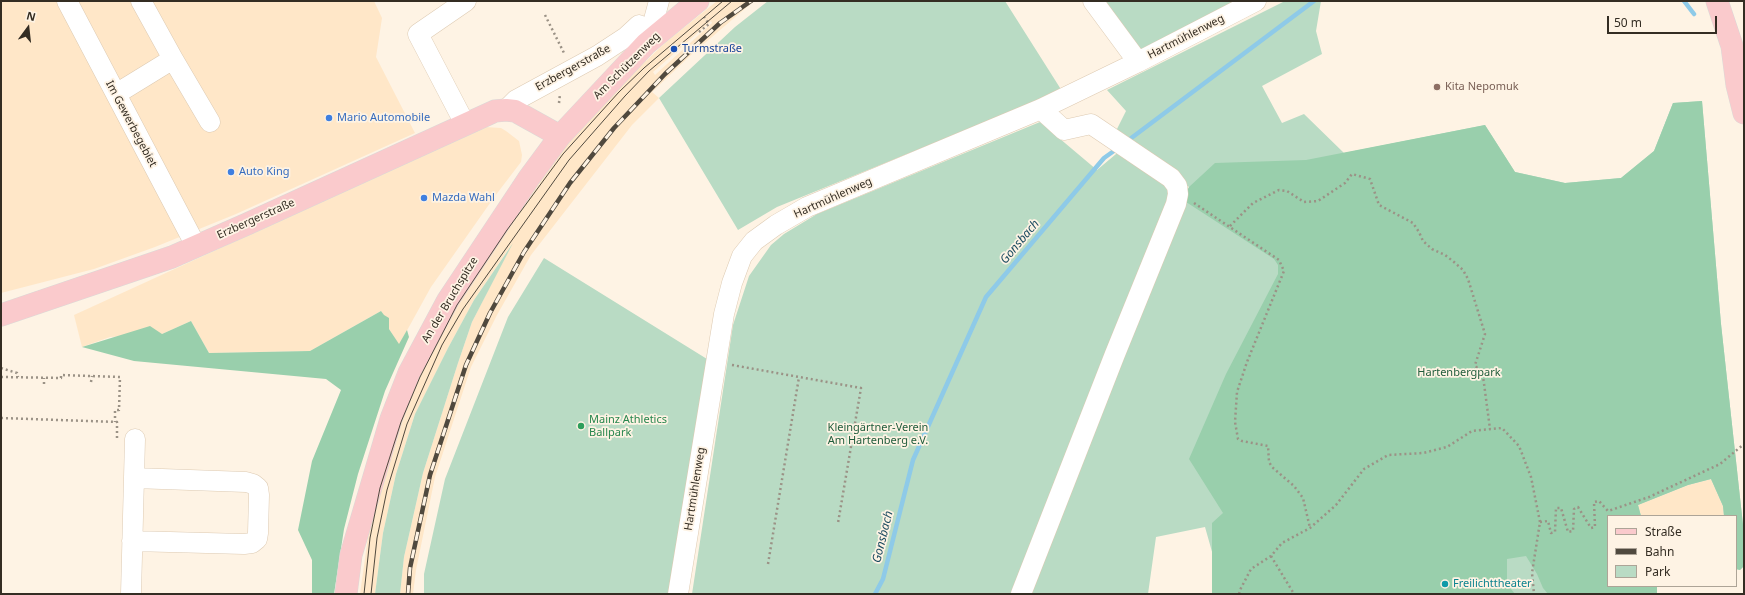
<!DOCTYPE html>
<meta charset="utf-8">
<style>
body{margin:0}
#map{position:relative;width:1745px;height:595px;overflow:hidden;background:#fef3e4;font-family:"Noto Sans",sans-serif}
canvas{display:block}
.frame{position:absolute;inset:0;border:2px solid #342d23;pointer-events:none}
.legend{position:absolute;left:1607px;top:515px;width:130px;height:72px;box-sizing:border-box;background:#fef3e4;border:1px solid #ada497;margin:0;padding:5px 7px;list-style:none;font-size:12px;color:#342d23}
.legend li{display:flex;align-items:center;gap:8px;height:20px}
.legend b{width:20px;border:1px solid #ada497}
.north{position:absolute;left:8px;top:8px;width:40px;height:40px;-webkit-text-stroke:3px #fef3e4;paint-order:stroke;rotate:15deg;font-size:11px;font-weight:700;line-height:16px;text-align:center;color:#342d23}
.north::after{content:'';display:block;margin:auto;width:14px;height:18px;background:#342d23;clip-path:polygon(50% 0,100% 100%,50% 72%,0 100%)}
.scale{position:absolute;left:1607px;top:16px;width:110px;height:18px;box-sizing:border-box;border:2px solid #342d23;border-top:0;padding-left:5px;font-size:12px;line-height:14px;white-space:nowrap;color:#342d23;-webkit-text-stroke:3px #fef3e4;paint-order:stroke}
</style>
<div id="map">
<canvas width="1745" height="595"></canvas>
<div class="frame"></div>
<ul class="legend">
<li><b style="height:5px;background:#facacc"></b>Straße</li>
<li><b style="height:5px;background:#50493e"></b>Bahn</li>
<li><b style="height:11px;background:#b9dbc4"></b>Park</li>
</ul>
<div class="north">N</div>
<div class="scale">50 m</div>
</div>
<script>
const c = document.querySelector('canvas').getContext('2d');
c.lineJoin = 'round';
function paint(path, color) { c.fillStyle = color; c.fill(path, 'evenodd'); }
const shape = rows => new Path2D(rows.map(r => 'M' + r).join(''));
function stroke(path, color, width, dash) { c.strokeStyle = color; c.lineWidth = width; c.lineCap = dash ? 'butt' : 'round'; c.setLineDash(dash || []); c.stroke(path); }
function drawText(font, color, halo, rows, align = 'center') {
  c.font = font + ' "Noto Sans",sans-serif'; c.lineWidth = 3.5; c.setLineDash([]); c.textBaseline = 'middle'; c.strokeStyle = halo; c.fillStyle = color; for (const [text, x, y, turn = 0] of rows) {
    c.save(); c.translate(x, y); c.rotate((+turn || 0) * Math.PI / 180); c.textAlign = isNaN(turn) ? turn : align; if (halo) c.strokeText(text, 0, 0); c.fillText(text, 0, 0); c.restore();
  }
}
paint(shape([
 [1,1,374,1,382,18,376,57,415,133,236,214,155,247,94,269,1,293],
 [717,1,754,1,692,54,652,92,659,98,632,125,531,255,497,315,471,367,435,477,416,570,413,594,400,594,404,557,423,473,458,363,472,322,510,247,474,300,448,348,415,414,396,474,383,533,375,594,360,594,369,530,382,471,433,341,564,146,643,59,646,61,666,42],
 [711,21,712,23,655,75,653,72],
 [485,127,501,128,506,131,519,141,522,155,521,162,495,196,431,287,399,345,389,329,388,323,381,311,310,351,209,353,191,321,162,334,110,337,82,347,74,315],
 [1711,479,1723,506,1724,516,1641,516,1638,505,1688,485]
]), '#ffe7c8');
paint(shape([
 [768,1,1005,1,1062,91,777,207,738,230,659,98,735,27],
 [1098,1,1236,1,1140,52],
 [1285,1,1321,1,1316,31,1322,54,1262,86,1282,123,1304,114,1344,153,1485,125,1515,172,1565,183,1621,178,1654,151,1673,103,1702,101,1721,324,1744,534,1744,566,1740,570,1736,569,1736,516,1724,516,1723,506,1711,479,1688,485,1638,505,1641,516,1608,516,1608,586,1657,586,1657,594,1219,594,1216,566,1205,527,1156,537,1148,594,692,594,733,325,749,276,771,245,784,234,817,214,1040,122,1097,170,1122,149,1183,200,1189,187,1114,135,1126,111,1107,90],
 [513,243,472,322,458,363,423,473,404,557,400,594,375,594,383,533,396,474,415,414,448,348,474,300],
 [544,258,707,359,668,594,424,594,424,574,445,479,508,317]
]), '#b9dbc4');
paint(shape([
 [1702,101,1721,324,1744,534,1744,566,1740,570,1736,569,1736,516,1724,516,1723,506,1711,479,1688,485,1638,505,1641,516,1608,516,1608,586,1657,586,1657,594,1548,594,1543,588,1537,574,1526,556,1507,559,1507,584,1515,594,1212,594,1212,523,1223,513,1189,459,1226,374,1278,274,1278,265,1274,259,1183,200,1189,187,1215,163,1306,160,1485,125,1515,172,1565,183,1621,178,1654,151,1673,103],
 [381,311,384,315,389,318,389,329,399,344,407,330,409,337,385,391,358,474,344,529,334,594,312,594,312,560,298,530,312,461,341,390,326,379,134,361,82,347,150,326,162,334,191,321,209,353,310,351]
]), '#99cfac');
stroke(shape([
 [1684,1,1694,14],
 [1126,142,1314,1],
 [875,594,883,579,913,460,986,297,1104,158,1118,148]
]), '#8ecae8', 4.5);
const minor = shape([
 [67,1,196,246],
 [1093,1,1138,62],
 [646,44,652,27,659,1],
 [173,59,210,122],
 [116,94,173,59,141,1],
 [506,110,516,100,597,56,626,37,639,25],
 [465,124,418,34,466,1],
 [132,541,244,544,252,543,257,539,258,533,259,495,258,488,253,484,246,482,134,478],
 [131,594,135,439],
 [678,594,724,314,732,283,742,256,754,241,776,225,807,207,1041,109,1138,62,1256,1],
 [1021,594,1115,354,1176,204,1178,194,1177,186,1171,178,1091,124,1064,130,1041,109]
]);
const major = shape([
 [1717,1,1732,46,1737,85,1744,113],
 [1,315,172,257,247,224,495,111,506,110,515,111,560,136],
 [346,594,351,555,391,419,409,373,448,300,529,178,560,136,646,44,698,1]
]);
stroke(minor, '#ddcab2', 21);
stroke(major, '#dad9d7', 23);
stroke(shape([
 [545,15,565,55],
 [699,32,709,24,704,17],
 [559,103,560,94],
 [1194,203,1279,260,1284,271,1247,362,1237,392,1235,422,1238,439,1242,441,1268,446,1269,462,1272,467,1294,486,1303,498,1310,528],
 [1230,226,1253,203,1279,190,1287,191,1304,202,1318,201,1345,183,1352,174,1370,179,1379,205,1413,223,1419,232,1423,241,1432,249,1445,255,1454,262,1463,270,1468,279,1485,334,1475,365,1483,376,1490,429],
 [732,365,861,388,838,523],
 [1,368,17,373,18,377],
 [1,377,61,378,61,375,120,377,119,410,115,410,115,422],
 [91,382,92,376],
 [44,384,44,378],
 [1,418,117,422,117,438,118,438],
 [1540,522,1548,521,1551,533,1555,532,1556,508,1561,508,1568,532,1573,531,1574,509,1578,507,1591,528,1595,527,1594,502,1599,501,1608,511,1649,497,1720,464,1744,444],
 [1271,556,1294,594],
 [768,564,799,377],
 [1239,594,1240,590,1251,569,1271,556,1282,543,1310,528,1336,505,1364,469,1388,455,1423,453,1447,447,1472,431,1502,428,1519,446,1531,477,1540,522,1532,573,1534,594]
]), '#9b9286', 2.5, [2, 3]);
stroke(minor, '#fff', 20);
stroke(major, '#facacc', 22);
stroke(shape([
 [364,594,370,538,380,488,401,422,420,377,457,305,507,230,563,154,619,92,644,68,723,1],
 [371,594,377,538,387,490,407,424,442,345,463,309,569,160,625,96,649,71,732,1]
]), '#50493e', 1);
const rail = shape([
 [408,594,410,568,430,475,466,365,490,313,524,252,570,183,614,128,665,74,720,23,751,1]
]);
stroke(rail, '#50493e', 4.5);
stroke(rail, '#fef3e4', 3, [9]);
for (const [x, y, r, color] of [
 [674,49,4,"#1a4fb4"],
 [1437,87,4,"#8d6e63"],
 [329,118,4,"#3f7fe0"],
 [231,172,4,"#3f7fe0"],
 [424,198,4,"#3f7fe0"],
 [581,426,4,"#2e9e5b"],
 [1445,584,4,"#0f9aa8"]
]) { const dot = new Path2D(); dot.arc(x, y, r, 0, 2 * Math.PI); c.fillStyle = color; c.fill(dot); stroke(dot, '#fef3e4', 1.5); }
drawText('11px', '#342d23', '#fef3e4', [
 ["Hartmühlenweg",1186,37,-27],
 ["Am Schützenweg",627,66,-45],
 ["Erzbergerstraße",573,68,-29],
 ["Im Gewerbegebiet",131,124,62],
 ["Hartmühlenweg",833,198,-24],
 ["Erzbergerstraße",256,219,-24],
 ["An der Bruchspitze",450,300,-59],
 ["Hartmühlenweg",695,489,-81]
]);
drawText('11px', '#164399', '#fef3e4', [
 ["Turmstraße",682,49]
], 'left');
drawText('11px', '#785e54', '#fef3e4', [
 ["Kita Nepomuk",1445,87]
], 'left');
drawText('11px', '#366cbe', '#fef3e4', [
 ["Mario Automobile",337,118],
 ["Auto King",239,172],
 ["Mazda Wahl",432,198]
], 'left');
drawText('11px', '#1f5c3b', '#fef3e4', [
 ["Hartenbergpark",1459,373],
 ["Kleingärtner-Verein",878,428],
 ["Am Hartenberg e.V.",878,441]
]);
drawText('11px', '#27864d', '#fef3e4', [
 ["Mainz Athletics",589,420],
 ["Ballpark",589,433]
], 'left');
drawText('11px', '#0d838f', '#fef3e4', [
 ["Freilichttheater",1453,584]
], 'left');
drawText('italic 12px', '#1c4c61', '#fef3e4', [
 ["Gonsbach",1020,242,-50],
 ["Gonsbach",883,537,-76]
]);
</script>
